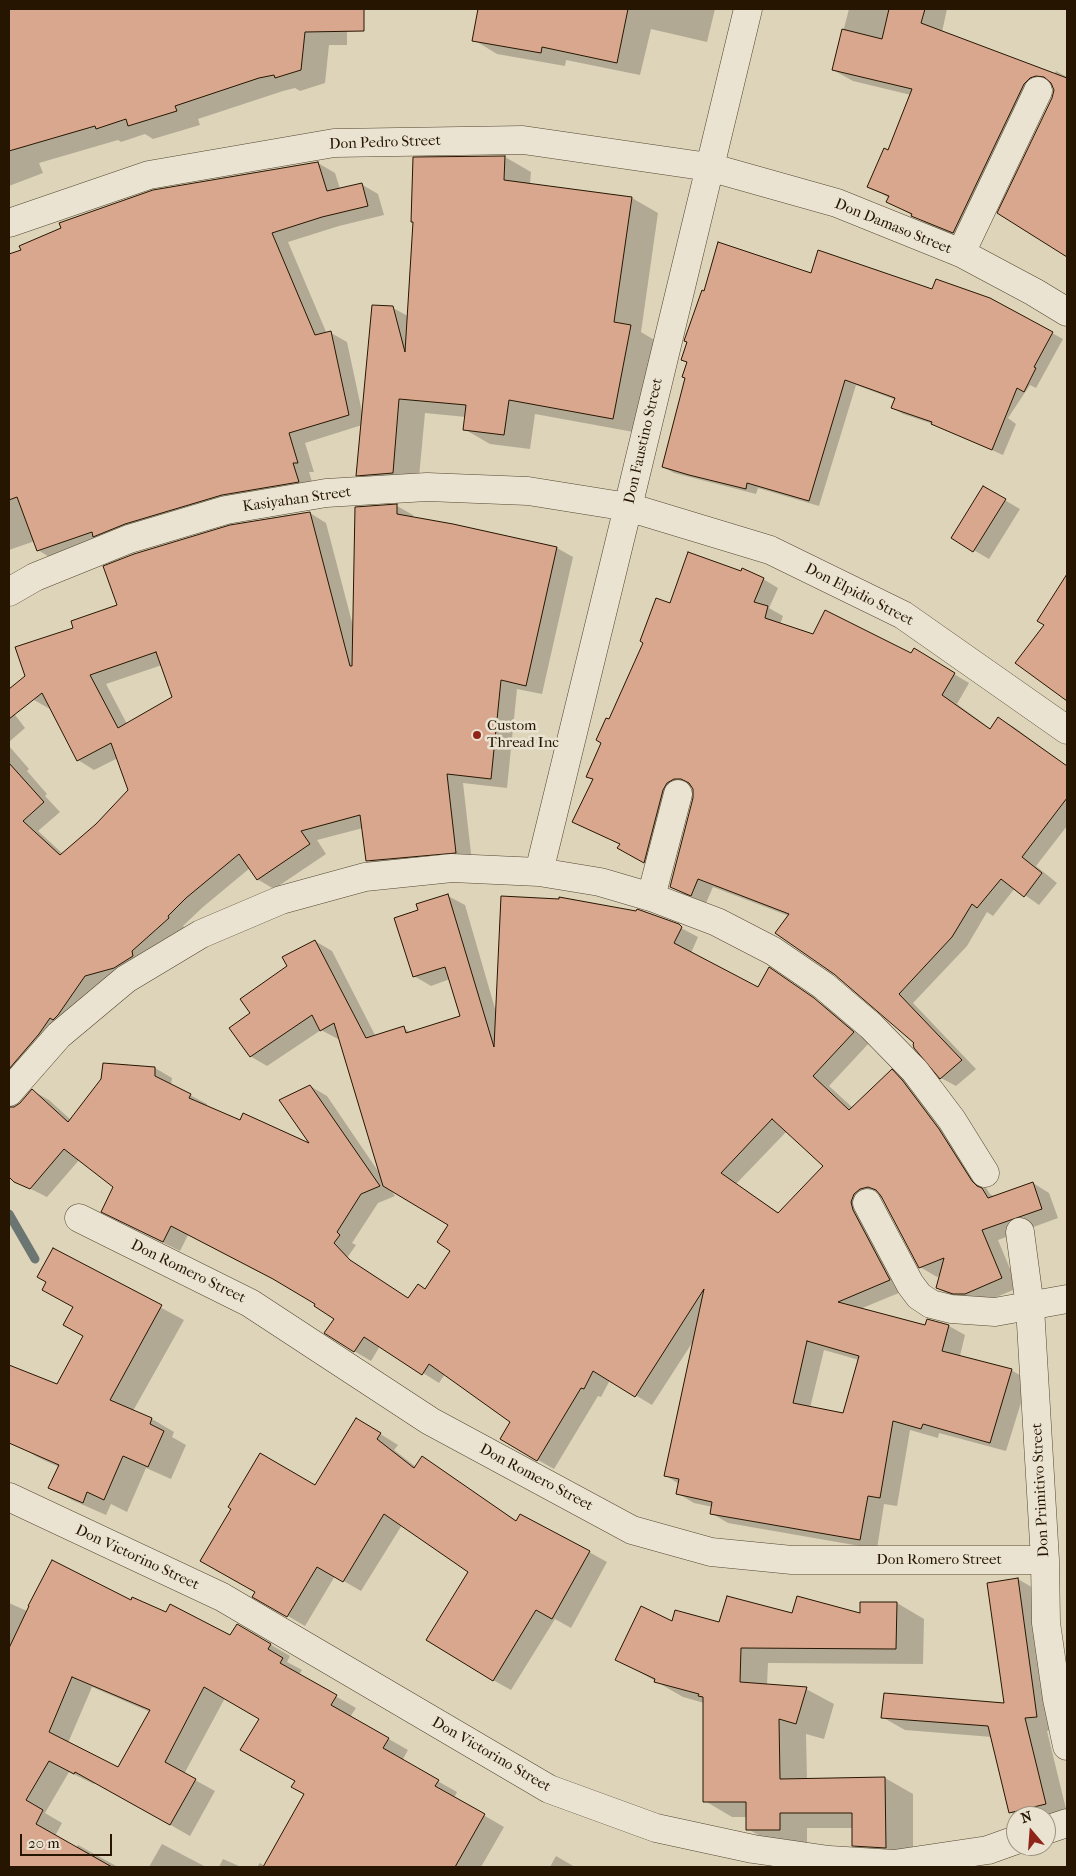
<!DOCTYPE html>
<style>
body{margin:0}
#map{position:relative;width:1076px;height:1876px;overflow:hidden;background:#ded4b9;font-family:"IM FELL French Canon",serif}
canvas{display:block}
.frame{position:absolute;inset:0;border:10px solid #261601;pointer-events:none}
.north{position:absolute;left:1006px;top:1806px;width:50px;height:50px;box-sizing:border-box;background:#eae3d2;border:1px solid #9c917e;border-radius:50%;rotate:342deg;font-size:14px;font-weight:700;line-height:20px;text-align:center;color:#261601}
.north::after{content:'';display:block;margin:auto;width:18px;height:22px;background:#8f2418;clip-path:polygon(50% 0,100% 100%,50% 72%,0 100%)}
.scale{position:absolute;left:20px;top:1834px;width:92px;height:22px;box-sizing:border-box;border:2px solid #261601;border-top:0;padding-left:6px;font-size:15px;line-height:18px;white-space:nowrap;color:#261601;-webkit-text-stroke:4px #eae3d2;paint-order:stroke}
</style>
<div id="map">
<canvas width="1076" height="1876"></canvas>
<div class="frame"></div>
<div class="north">N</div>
<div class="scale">20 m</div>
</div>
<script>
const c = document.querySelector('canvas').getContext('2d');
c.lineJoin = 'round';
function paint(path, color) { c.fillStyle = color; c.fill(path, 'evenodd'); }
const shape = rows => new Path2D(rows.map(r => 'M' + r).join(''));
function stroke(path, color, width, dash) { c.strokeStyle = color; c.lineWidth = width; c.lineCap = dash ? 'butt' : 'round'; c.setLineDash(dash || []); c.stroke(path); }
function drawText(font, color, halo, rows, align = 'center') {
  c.font = font + ' "IM FELL French Canon",serif'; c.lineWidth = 5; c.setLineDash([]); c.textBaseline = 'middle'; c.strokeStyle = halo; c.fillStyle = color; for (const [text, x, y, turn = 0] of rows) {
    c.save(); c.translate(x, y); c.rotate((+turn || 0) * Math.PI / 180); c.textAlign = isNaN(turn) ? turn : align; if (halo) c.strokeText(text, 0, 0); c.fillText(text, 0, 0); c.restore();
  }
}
paint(shape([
 [9,9,347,9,347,45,329,45,325,83,300,91,295,88,283,91,198,119,200,125,153,139,145,134,121,142,118,140,39,163,43,173,9,186],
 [479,9,715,9,707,42,651,29,640,75,566,60,565,66,497,54,474,40],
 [849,9,947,9,942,32,1054,75,1056,71,1067,77,1067,255,999,213,1053,98,1054,87,1049,89,973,243,932,227,888,201,889,198,869,186,889,152,911,95,853,81,833,70],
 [505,157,531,172,530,184,632,198,658,213,641,332,656,341,639,433,535,414,530,449,490,444,464,429,466,417,425,413,418,488,383,490,357,475,362,425,305,443,314,472,309,472,315,491,54,560,38,550,35,541,9,550,9,255,318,163,335,173,340,189,361,184,378,194,384,215,339,226,288,242,327,334,331,333,347,342,362,412,393,308,408,316],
 [811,275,1052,333,1063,339,1036,388,1030,385,1008,418,1016,424,1003,455,933,424,903,414,893,408,896,400,856,385,819,506,758,488,756,494,674,473,663,467,687,378,688,363,683,360],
 [984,488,1020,509,989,559,953,538],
 [397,506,413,515,413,518,557,548,573,557,542,694,517,689,507,788,463,783,472,862,384,870,367,860,363,828,317,840,326,854,274,889,257,879,250,868,203,907,183,926,185,928,10,1099,11,1108,22,1103,33,1091,49,1100,71,1120,102,1080,104,1064,155,1068,172,1078,171,1085,207,1104,206,1107,240,1122,313,1146,310,1086,327,1096,380,1174,340,1038,338,1039,321,1030,267,1066,250,1056,252,1013,288,966,315,941,332,951,376,1037,403,1028,412,1033,461,1016,450,979,431,986,414,976,419,911,448,896,465,905,496,1012,681,928,698,937,691,953,758,989,770,969,831,1010,870,1042,829,1086,853,1108,892,1071,908,1081,956,1140,990,1194,995,1197,1033,1183,1049,1193,1058,1218,998,1240,1018,1288,982,1303,954,1297,937,1288,940,1275,937,1277,920,1267,883,1197,877,1198,906,1290,860,1309,926,1327,928,1321,949,1326,965,1335,960,1356,1011,1370,1028,1380,1006,1451,939,1433,938,1438,910,1430,897,1506,884,1504,877,1549,728,1523,711,1513,713,1507,694,1503,677,1493,679,1484,665,1475,694,1340,652,1405,610,1380,601,1397,598,1396,554,1469,501,1439,511,1422,445,1374,439,1383,380,1346,371,1361,354,1351,335,1318,317,1304,287,1286,188,1235,180,1251,119,1221,114,1186,80,1159,47,1197,15,1181,9,1175,9,746,29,769,27,771,47,794,45,796,60,812,38,831,63,854,97,825,130,791,118,758,94,770,78,760,51,708,50,709,34,700,75,629,118,606,310,513,326,523,353,626],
 [162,665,173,697,127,724,106,684],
 [787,1131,824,1166,779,1213,736,1184],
 [390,1189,450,1225,452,1251,426,1290,409,1299,347,1258,356,1245,352,1243,378,1203,395,1196],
 [824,1350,859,1360,844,1414,810,1408],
 [1067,577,1067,699,1016,663,1045,624],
 [763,579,778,588,769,608,783,616,780,625,813,636,911,654,914,650,969,683,957,704,991,729,999,719,1014,727,1067,766,1067,826,1036,866,1057,883,1039,905,1015,888,993,916,987,912,967,946,913,1003,976,1069,956,1086,941,1078,916,1043,789,916,713,887,706,903,686,895,671,887,694,798,693,787,682,791,659,871,619,848,621,845,574,822,594,780,588,776,603,743,610,721,671,604],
 [9,707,25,728,9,742],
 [53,1250,184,1320,133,1411,152,1419,174,1432,172,1437,186,1445,171,1479,146,1468,127,1512,111,1504,106,1515,72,1500,50,1487,59,1467,37,1457,9,1439,9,1366,57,1386,85,1336,74,1307,48,1282],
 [374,1430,398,1445,394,1450,416,1467,422,1458,517,1521,589,1552,607,1562,571,1628,555,1619,511,1690,493,1680,469,1572,402,1525,361,1591,335,1576,305,1626,254,1596,316,1487],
 [53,1561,131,1602,231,1637,237,1625,290,1656,287,1662,302,1670,299,1675,356,1708,350,1717,408,1750,402,1761,457,1792,454,1798,504,1827,481,1867,257,1867,260,1863,265,1866,306,1794,296,1781,260,1718,225,1698,184,1774,215,1791,190,1836,95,1782,94,1784,69,1772,45,1813,62,1823,55,1836,76,1848,78,1845,118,1867,18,1867,30,1847,9,1836,9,1603,27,1611],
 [92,1687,150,1712,118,1769,68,1743],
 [1018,1579,1040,1592,1059,1729,1047,1731,1067,1813,1046,1816,1017,1816,1010,1812,992,1737,905,1730,882,1717,1006,1704],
 [897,1603,924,1619,923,1664,768,1663,767,1686,806,1689,834,1704,824,1739,806,1734,807,1780,885,1778,913,1794,913,1863,881,1861,853,1845,853,1828,807,1828,807,1845,775,1845,748,1829,747,1817,732,1817,705,1801,704,1703,683,1697,617,1659,672,1623,720,1624,793,1615,861,1615],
 [162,1844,206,1867,149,1867],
 [556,1856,575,1867,550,1867],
 [223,1859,241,1867,219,1867]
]), '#0003');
stroke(shape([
 [9,1214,35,1259]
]), '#6b7571', 9);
const building = shape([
 [9,9,364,9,364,31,305,32,301,70,275,78,274,75,259,78,175,106,177,111,128,126,126,119,96,129,95,126,9,151,9,9],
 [478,9,628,9,617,63,542,47,541,53,472,41,478,9],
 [889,9,925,9,921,23,1067,78,1067,257,997,213,1052,98,1054,90,1051,83,1044,77,1036,76,1030,78,1024,84,953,233,911,216,912,214,886,202,889,196,867,187,884,148,888,150,912,89,832,70,842,29,882,39,889,9],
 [505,156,504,180,632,197,614,322,631,325,613,419,509,400,504,435,463,430,466,405,399,399,393,473,356,476,372,305,393,306,405,352,413,222,411,222,413,157,505,156],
 [318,162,327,191,362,183,368,206,322,217,272,233,315,335,331,331,349,415,289,433,298,463,293,463,299,482,222,495,125,524,93,537,92,532,37,551,17,497,9,500,9,254,21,250,19,246,61,228,59,223,153,190,318,162],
 [718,242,811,273,818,250,932,289,936,279,990,298,1053,332,1034,367,1036,368,1024,392,1017,388,992,450,931,424,932,422,891,408,895,398,845,380,809,501,747,483,746,489,689,475,662,467,685,378,682,377,687,362,681,360,687,342,684,341,685,338,702,290,704,291,718,242],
 [983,486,1006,499,973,552,951,538,983,486],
 [397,504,397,514,453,524,557,547,526,686,501,680,491,779,447,774,456,853,366,861,360,815,301,831,310,844,257,880,239,854,186,898,168,916,169,918,132,951,133,956,114,968,85,976,58,1015,53,1020,50,1018,39,1034,9,1069,9,763,44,802,23,821,60,855,96,824,128,790,111,743,77,761,42,693,9,719,9,689,25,676,15,647,73,628,71,621,117,605,103,566,134,554,230,525,310,512,350,666,352,666,355,507,397,504],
 [156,652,172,697,118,728,90,675,156,652],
 [688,552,741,571,742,568,764,578,754,602,768,606,765,618,813,634,825,610,911,653,914,648,955,673,942,695,990,729,998,717,1067,766,1067,798,1022,857,1042,873,1024,897,1001,879,977,908,972,904,952,937,899,994,962,1060,940,1079,914,1048,913,1044,914,1043,834,974,775,933,789,914,698,879,691,896,670,887,693,798,693,789,689,783,681,779,674,779,667,783,663,790,644,863,617,848,620,844,572,822,593,779,586,777,601,743,596,740,606,718,609,719,643,643,640,641,656,598,670,603,688,552],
 [1067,574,1067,701,1015,663,1044,625,1037,621,1067,574],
 [448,894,494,1047,501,896,559,899,559,897,636,911,637,909,679,924,682,927,674,943,758,987,769,967,814,998,854,1032,813,1076,849,1110,892,1069,903,1081,939,1129,972,1181,977,1186,982,1188,988,1198,1033,1182,1042,1209,982,1230,1002,1278,965,1294,953,1294,936,1288,944,1258,919,1268,881,1196,876,1190,868,1187,860,1189,854,1194,851,1202,853,1210,890,1280,838,1302,925,1325,927,1319,949,1325,942,1351,1012,1369,990,1443,923,1424,921,1429,893,1421,880,1498,868,1496,860,1540,710,1514,712,1502,676,1494,679,1479,664,1476,704,1289,635,1397,593,1371,584,1389,581,1388,537,1461,500,1439,510,1422,429,1364,422,1375,364,1337,354,1352,324,1333,334,1319,314,1306,315,1304,273,1279,171,1226,163,1242,101,1212,113,1187,64,1149,30,1189,14,1182,9,1177,9,1107,14,1107,20,1103,32,1089,68,1122,101,1079,103,1063,155,1067,155,1076,191,1094,189,1098,240,1120,243,1113,309,1143,279,1100,310,1085,380,1186,361,1194,337,1232,340,1235,334,1243,350,1260,408,1298,418,1284,425,1289,450,1251,437,1242,448,1225,383,1186,334,1023,320,1031,312,1015,250,1057,229,1028,250,1013,240,999,287,966,282,957,315,940,366,1038,404,1026,406,1033,460,1016,445,967,413,977,394,918,418,910,416,904,448,894],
 [772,1119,823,1166,778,1213,721,1173,772,1119],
 [807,1341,859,1356,843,1413,793,1403,807,1341],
 [53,1248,162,1305,110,1400,152,1418,150,1424,164,1431,148,1467,123,1456,104,1500,87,1492,83,1503,48,1488,59,1465,9,1443,9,1365,57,1384,83,1336,63,1325,73,1307,42,1290,46,1282,37,1277,53,1248],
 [356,1418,381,1433,377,1439,414,1468,422,1456,516,1521,520,1514,590,1551,552,1619,536,1610,493,1681,426,1640,468,1572,384,1514,343,1582,317,1567,287,1617,252,1597,255,1592,200,1561,231,1509,228,1507,260,1453,315,1485,356,1418],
 [52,1560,131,1600,132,1597,166,1612,170,1604,230,1635,237,1624,271,1644,268,1649,283,1658,280,1663,337,1695,331,1705,389,1738,383,1748,439,1780,435,1786,485,1814,455,1867,263,1867,304,1794,291,1787,295,1781,240,1750,259,1719,204,1687,165,1762,196,1779,170,1825,75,1772,74,1774,49,1761,26,1800,43,1810,36,1824,112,1867,9,1867,9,1648,29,1606,28,1606,52,1560],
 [72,1677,150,1710,118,1767,49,1732,72,1677],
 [1018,1578,1037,1717,1025,1718,1046,1804,1009,1813,988,1726,881,1718,884,1693,1004,1703,987,1583,1018,1578],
 [727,1596,792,1613,797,1596,860,1613,860,1602,897,1602,896,1649,741,1648,740,1682,807,1687,796,1724,779,1719,780,1779,885,1777,886,1848,852,1846,852,1813,780,1813,780,1830,746,1830,746,1802,703,1802,703,1697,698,1696,699,1694,654,1682,655,1679,615,1660,641,1606,672,1621,675,1610,719,1622,727,1596]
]);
paint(building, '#d9a78e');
stroke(building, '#261601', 1);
const minor = shape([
 [9,223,149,175,334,143,523,140,709,167,837,203,961,253,1034,292,1067,312],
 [961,253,1038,91],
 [9,592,35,577,129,539,226,510,326,493,427,487,528,491,628,507,770,550,903,615,1067,730],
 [539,872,628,507,748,9],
 [651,897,678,794],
 [9,1092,59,1035,126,979,201,934,281,900,365,877,452,868,539,872,600,882,651,897,717,922,773,951,824,986,871,1026,915,1071,952,1120,985,1173],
 [867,1203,910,1284,919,1296,931,1304,951,1309,995,1312,1067,1299],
 [79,1218,250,1303,430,1421,632,1530,711,1552,792,1560,1045,1560],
 [1020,1232,1030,1307,1045,1560,1046,1623,1057,1699,1067,1746],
 [9,1497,222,1597,549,1789,656,1828,753,1849,829,1860,894,1864,988,1850,1016,1840],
 [1046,1830,1067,1823]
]);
stroke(minor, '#54462f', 29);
stroke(minor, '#eae3d2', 28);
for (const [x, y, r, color] of [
 [477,735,5,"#8f2418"]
]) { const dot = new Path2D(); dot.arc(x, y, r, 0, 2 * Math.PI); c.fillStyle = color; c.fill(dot); stroke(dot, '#eae3d2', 2); }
drawText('15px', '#261601', '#eae3d2', [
 ["Don Pedro Street",385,143,-2],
 ["Don Damaso Street",893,227,22],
 ["Don Faustino Street",644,441,-77],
 ["Kasiyahan Street",297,500,-8],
 ["Don Elpidio Street",859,595,27],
 ["Don Romero Street",188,1272,26],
 ["Don Romero Street",536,1478,28],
 ["Don Primitivo Street",1041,1490,-93],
 ["Don Victorino Street",137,1558,25],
 ["Don Romero Street",939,1560],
 ["Don Victorino Street",491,1755,30]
]);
drawText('15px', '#261601', '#eae3d2', [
 ["Custom",487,726],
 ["Thread Inc",487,743]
], 'left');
</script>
